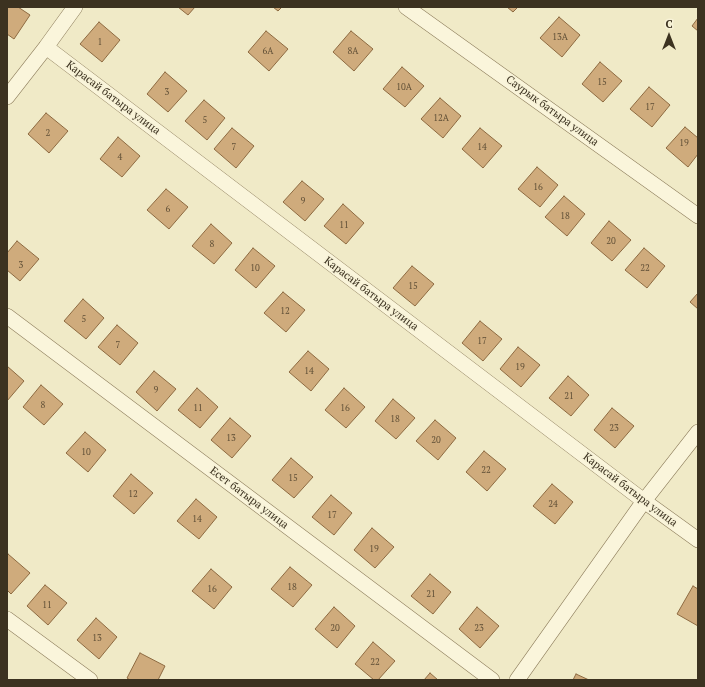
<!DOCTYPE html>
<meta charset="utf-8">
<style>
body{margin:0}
#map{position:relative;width:705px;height:687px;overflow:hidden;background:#f0eac7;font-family:"PT Serif",serif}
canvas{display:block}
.frame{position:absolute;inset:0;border:8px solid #3c3220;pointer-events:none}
.north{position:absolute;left:649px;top:16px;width:40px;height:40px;-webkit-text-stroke:3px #f7f2d7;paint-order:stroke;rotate:0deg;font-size:11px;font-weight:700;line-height:16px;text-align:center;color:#3c3220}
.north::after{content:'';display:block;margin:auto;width:14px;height:18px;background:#3c3220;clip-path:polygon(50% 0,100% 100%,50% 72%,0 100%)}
</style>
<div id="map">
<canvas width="705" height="687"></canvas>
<div class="frame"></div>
<div class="north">С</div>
</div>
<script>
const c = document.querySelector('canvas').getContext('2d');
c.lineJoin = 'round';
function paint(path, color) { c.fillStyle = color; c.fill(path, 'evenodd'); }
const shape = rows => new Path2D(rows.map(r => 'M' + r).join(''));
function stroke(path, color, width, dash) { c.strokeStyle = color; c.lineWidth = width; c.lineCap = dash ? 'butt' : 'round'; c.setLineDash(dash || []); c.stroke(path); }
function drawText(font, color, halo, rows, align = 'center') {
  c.font = font + ' "PT Serif",serif'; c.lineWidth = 3; c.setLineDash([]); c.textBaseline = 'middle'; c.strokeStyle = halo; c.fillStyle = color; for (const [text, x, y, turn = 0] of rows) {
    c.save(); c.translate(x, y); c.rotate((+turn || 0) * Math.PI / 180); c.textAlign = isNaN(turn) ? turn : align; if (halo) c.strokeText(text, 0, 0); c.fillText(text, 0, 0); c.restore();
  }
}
const building = shape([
 [7,7,18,7,30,15,14,39,7,34,7,7],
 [178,7,195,7,188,15,178,7],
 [273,7,282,7,278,11,273,7],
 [507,7,518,7,513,12,507,7],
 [559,17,580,35,562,57,540,38,559,17],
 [698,18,698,31,692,26,698,18],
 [99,22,120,40,102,62,80,44,99,22],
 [266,31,288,49,269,71,248,52,266,31],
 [351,31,373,49,354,71,333,52,351,31],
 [600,62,622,81,603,102,582,84,600,62],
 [402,67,424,86,405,107,383,89,402,67],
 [165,72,187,91,168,112,147,94,165,72],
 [649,87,670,105,652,127,630,109,649,87],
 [440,98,461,116,443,138,421,119,440,98],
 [204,100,225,118,207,140,185,121,204,100],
 [46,113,68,131,49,153,28,134,46,113],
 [685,127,698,138,698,154,688,167,666,148,685,127],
 [232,128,254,146,236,168,214,149,232,128],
 [480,128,502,146,483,168,462,149,480,128],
 [118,137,140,156,122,177,100,159,118,137],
 [537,167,558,185,540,207,518,189,537,167],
 [302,181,324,199,305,221,283,202,302,181],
 [166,189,188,207,169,229,147,210,166,189],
 [564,196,585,214,567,236,545,217,564,196],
 [343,204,364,223,346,244,324,226,343,204],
 [609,221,631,240,612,261,591,243,609,221],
 [211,224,232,243,214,264,192,246,211,224],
 [17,241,39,259,20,281,7,270,7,253,17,241],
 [253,248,275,266,256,288,235,270,253,248],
 [644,248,665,266,647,288,625,270,644,248],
 [412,266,434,284,415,306,393,288,412,266],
 [283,292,305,310,286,332,264,313,283,292],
 [698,293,698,309,690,302,698,293],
 [83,299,104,318,86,339,64,321,83,299],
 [480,321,502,339,483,361,462,343,480,321],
 [117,325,138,343,120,365,98,347,117,325],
 [518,347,540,365,521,387,500,369,518,347],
 [308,351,329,369,311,391,289,372,308,351],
 [7,366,24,381,7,401,7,366],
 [154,371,176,389,157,411,136,392,154,371],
 [568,376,589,395,571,416,549,398,568,376],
 [41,385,63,404,44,425,23,407,41,385],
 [197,388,218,407,200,428,178,410,197,388],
 [344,388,365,407,346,428,325,410,344,388],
 [393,399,415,418,396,439,375,421,393,399],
 [612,408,634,426,615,448,594,430,612,408],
 [230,418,251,436,232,458,211,440,230,418],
 [435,420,456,438,438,460,416,441,435,420],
 [85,432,106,450,88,472,66,453,85,432],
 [484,451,506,469,487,491,466,472,484,451],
 [291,458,313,477,294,498,272,480,291,458],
 [131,474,153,493,134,514,113,496,131,474],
 [552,484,573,502,555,524,533,506,552,484],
 [331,495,352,513,334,535,312,517,331,495],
 [196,499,217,517,199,539,177,521,196,499],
 [372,528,394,547,375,568,354,550,372,528],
 [8,554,30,573,11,594,7,590,7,556,8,554],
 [290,567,312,585,293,607,271,589,290,567],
 [211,569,232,587,214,609,192,591,211,569],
 [430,574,451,592,433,614,411,596,430,574],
 [45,585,67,603,48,625,27,606,45,585],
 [693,586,698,589,698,626,677,614,693,586],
 [334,607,355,626,337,648,315,629,334,607],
 [477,607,499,626,480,648,459,629,477,607],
 [96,618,117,637,99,659,77,640,96,618],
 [373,642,395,661,378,680,374,680,355,664,373,642],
 [140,653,165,666,158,680,130,680,127,678,140,653],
 [430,673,438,680,424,680,430,673],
 [576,674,589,680,573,680,576,674]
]);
paint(building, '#cfab7c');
stroke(building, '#8d6a41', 1);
const minor = shape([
 [406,7,698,216],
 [46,47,644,501,698,540],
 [7,97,46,47,75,7],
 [7,316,492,680],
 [7,619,90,680],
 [517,680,644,501,698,432]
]);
stroke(minor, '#8d7d5c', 16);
stroke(minor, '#faf5db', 15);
drawText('9px', '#615037', null, [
 ["13A",560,37],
 ["1",100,42],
 ["6A",268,51],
 ["8A",353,51],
 ["15",602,82],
 ["10A",404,87],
 ["3",167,92],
 ["17",650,107],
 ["12A",441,118],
 ["5",205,120],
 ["2",48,133],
 ["19",684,143],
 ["7",234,147],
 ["14",482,147],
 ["4",120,157],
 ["16",538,187],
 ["9",303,201],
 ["6",168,209],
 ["18",565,216],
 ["11",344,225],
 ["20",611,241],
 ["8",212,244],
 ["3",21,265],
 ["10",255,268],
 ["22",645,268],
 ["15",413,286],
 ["12",285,311],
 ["5",84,319],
 ["17",482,341],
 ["7",118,345],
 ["19",520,367],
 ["14",309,371],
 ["9",156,390],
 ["21",569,396],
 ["8",43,405],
 ["11",198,408],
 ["16",345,408],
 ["18",395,419],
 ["23",614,428],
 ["13",231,438],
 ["20",436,440],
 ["10",86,452],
 ["22",486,470],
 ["15",293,478],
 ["12",133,494],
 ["24",553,504],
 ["17",332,515],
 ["14",197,519],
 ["19",374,549],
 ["18",292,587],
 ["16",212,589],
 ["21",431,594],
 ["11",47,605],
 ["20",335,628],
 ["23",479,628],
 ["13",97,638],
 ["22",375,662]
]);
drawText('11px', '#3c3220', '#f7f2d7', [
 ["Карасай батыра улица",113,98,37],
 ["Саурык батыра улица",552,111,36],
 ["Карасай батыра улица",371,294,37],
 ["Карасай батыра улица",630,490,37],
 ["Есет батыра улица",249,498,37]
]);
</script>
